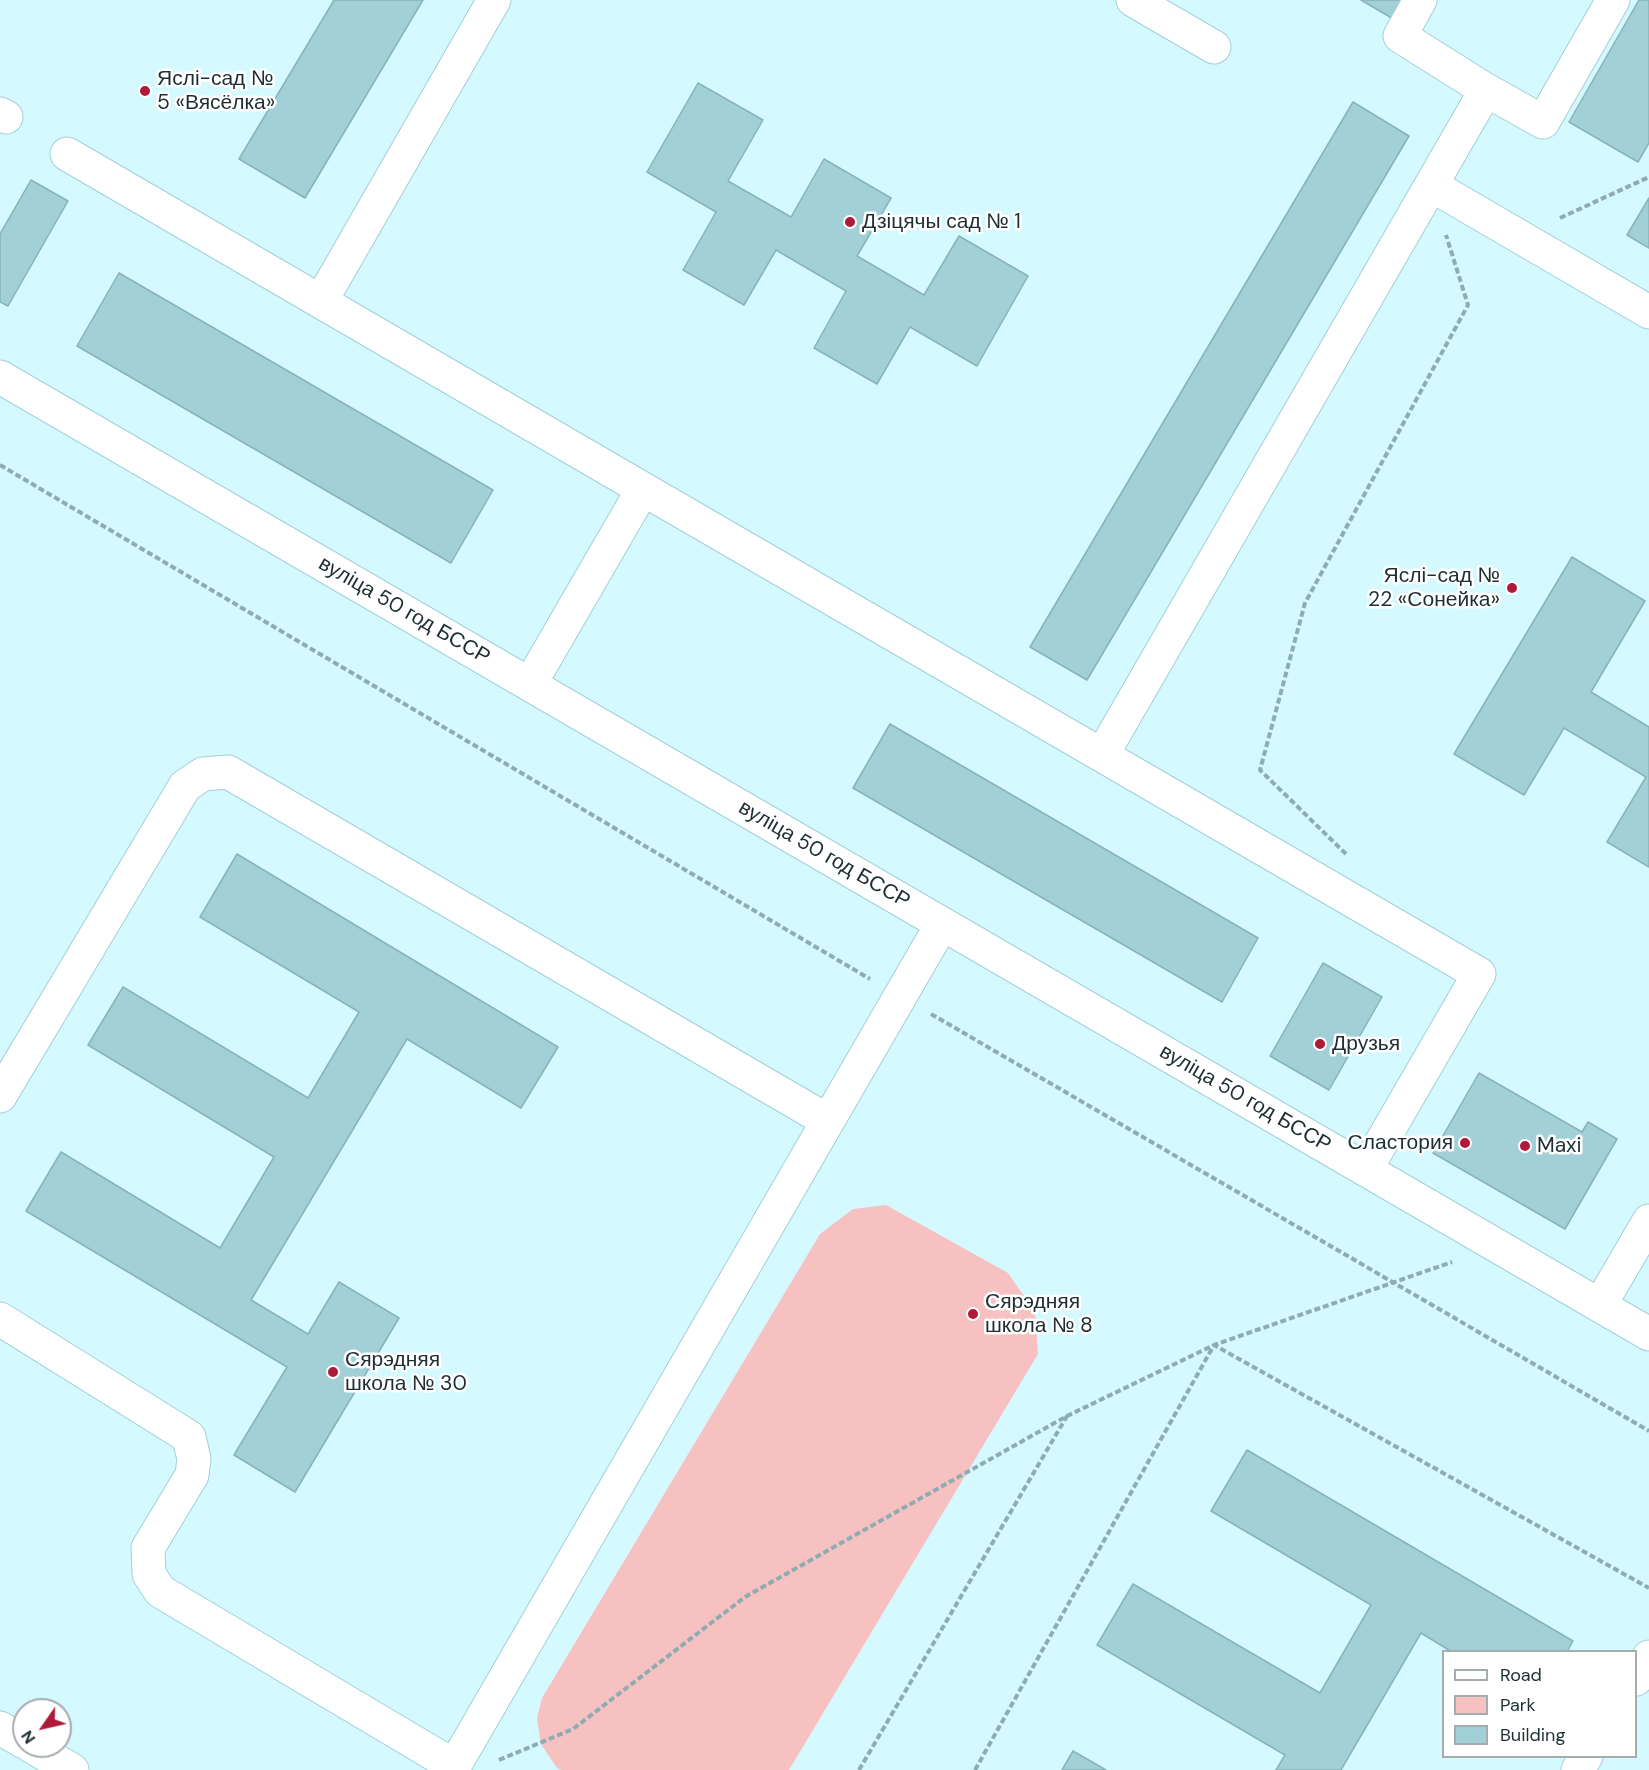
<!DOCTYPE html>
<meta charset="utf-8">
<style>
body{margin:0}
#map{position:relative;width:1649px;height:1770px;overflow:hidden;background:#d4f9ff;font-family:"DM Sans",sans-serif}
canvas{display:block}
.legend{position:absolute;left:1442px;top:1650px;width:195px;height:108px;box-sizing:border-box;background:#fff;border:2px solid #a5acad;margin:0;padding:8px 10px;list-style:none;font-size:18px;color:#1d2f32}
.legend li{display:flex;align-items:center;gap:12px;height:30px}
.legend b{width:30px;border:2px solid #a5acad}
.north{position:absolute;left:12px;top:1698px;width:60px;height:60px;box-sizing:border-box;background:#fff;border:2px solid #a5acad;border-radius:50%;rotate:236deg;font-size:16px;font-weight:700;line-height:24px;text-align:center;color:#1d2f32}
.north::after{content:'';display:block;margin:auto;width:21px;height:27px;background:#af1a3a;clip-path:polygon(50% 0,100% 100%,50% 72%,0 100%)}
</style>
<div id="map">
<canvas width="1649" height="1770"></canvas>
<ul class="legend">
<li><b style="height:8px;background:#fff"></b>Road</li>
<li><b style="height:16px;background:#f7c1c2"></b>Park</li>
<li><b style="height:16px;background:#a3d0d7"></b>Building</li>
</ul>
<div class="north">N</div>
</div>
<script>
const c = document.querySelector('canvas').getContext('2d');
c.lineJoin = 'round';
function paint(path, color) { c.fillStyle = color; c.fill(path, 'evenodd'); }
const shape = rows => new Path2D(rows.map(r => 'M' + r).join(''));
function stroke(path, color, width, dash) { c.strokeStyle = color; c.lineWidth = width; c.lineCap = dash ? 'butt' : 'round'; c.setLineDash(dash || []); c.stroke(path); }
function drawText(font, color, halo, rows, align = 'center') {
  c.font = font + ' "DM Sans",sans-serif'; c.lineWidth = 5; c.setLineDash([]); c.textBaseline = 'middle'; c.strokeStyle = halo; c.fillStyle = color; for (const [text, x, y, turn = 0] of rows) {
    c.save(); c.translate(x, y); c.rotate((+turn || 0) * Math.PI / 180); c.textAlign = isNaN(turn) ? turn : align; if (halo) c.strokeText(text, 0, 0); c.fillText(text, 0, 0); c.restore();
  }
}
paint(shape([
 [886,1205,1008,1273,1035,1312,1038,1354,789,1770,561,1770,557,1768,541,1744,537,1718,542,1698,820,1234,853,1209]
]), '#f7c1c2');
const building = shape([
 [334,0,423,0,305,198,239,159,334,0],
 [1361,0,1406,0,1395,20,1361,0],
 [1639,0,1649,0,1649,143,1638,162,1569,122,1639,0],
 [698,83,763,120,728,181,791,217,824,159,891,198,857,256,924,295,959,236,1028,276,977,366,910,327,877,384,814,348,846,291,776,250,744,305,683,270,716,212,647,172,698,83],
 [1353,102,1409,136,1087,680,1030,647,1353,102],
 [31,180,68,201,8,306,0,302,0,234,31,180],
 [1649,198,1649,248,1627,235,1649,198],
 [119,273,493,490,451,563,77,346,119,273],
 [1572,557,1645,601,1591,692,1649,727,1649,867,1607,842,1646,777,1564,728,1524,795,1454,754,1572,557],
 [890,724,1258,938,1222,1002,853,788,890,724],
 [237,854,558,1047,521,1108,407,1039,251,1300,308,1334,339,1282,399,1318,295,1492,234,1455,287,1367,26,1211,61,1152,220,1248,274,1157,88,1045,123,987,308,1098,359,1012,200,917,237,854],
 [1323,963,1382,997,1329,1090,1270,1056,1323,963],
 [1479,1073,1582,1132,1588,1122,1617,1139,1565,1229,1433,1153,1479,1073],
 [1247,1450,1573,1641,1567,1652,1452,1652,1421,1633,1341,1770,1276,1770,1285,1755,1097,1645,1133,1584,1320,1693,1371,1605,1211,1511,1247,1450],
 [1073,1751,1106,1770,1062,1770,1073,1751]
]);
paint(building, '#a3d0d7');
stroke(building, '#87b3ba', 1.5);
const minor = shape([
 [1133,0,1214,47],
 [1420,0,1400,36,1486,90],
 [0,114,6,117],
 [67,154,643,489,530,684],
 [1431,185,1649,312],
 [321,301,494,0],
 [0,377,1649,1334],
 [643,489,1479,974,1366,1169],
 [1102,755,1486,90,1543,122,1613,0],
 [0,1096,185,786,203,774,228,772,828,1121],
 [1600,1305,1649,1221],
 [0,1319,189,1437,194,1459,192,1475,148,1548,149,1574,160,1591,454,1766],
 [1636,1679,1649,1657],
 [0,1728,24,1742],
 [31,1746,72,1770],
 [452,1770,942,924],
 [1578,1770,1586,1756]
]);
stroke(minor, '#a3d0d7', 35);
stroke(shape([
 [1560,218,1649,177],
 [0,465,870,979],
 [1346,854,1260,770,1305,603,1468,305,1446,235],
 [931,1014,1649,1431],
 [499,1760,573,1729,745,1597,1067,1416,1214,1345,1452,1262],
 [859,1770,1067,1416],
 [975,1770,1214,1345,1649,1588]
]), '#8eacb1', 4, [6, 3]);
stroke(minor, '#fff', 33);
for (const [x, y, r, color] of [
 [145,91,6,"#af1a3a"],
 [850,222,6,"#af1a3a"],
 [1512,588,6,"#af1a3a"],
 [1320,1044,6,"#af1a3a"],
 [1465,1143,6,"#af1a3a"],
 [1525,1146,6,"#af1a3a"],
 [973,1314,6,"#af1a3a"],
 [333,1372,6,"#af1a3a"]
]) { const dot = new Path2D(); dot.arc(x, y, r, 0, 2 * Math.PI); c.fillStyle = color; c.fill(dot); stroke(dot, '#fff', 2); }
drawText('21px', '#1d2f32', '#fff', [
 ["Яслі-сад №",157,79],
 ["5 «Вясёлка»",157,103],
 ["Дзіцячы сад № 1",862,222],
 ["Яслі-сад №",1500,576,"right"],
 ["22 «Сонейка»",1500,600,"right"],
 ["Друзья",1332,1044],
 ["Сластория",1453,1143,"right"],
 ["Maxi",1537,1146],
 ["Сярэдняя",985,1302],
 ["школа № 8",985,1326],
 ["Сярэдняя",345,1360],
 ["школа № 30",345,1384]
], 'left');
drawText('21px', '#1d2f32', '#fff', [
 ["вуліца 50 год БССР",404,611,30],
 ["вуліца 50 год БССР",824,855,30],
 ["вуліца 50 год БССР",1245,1099,30]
]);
</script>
